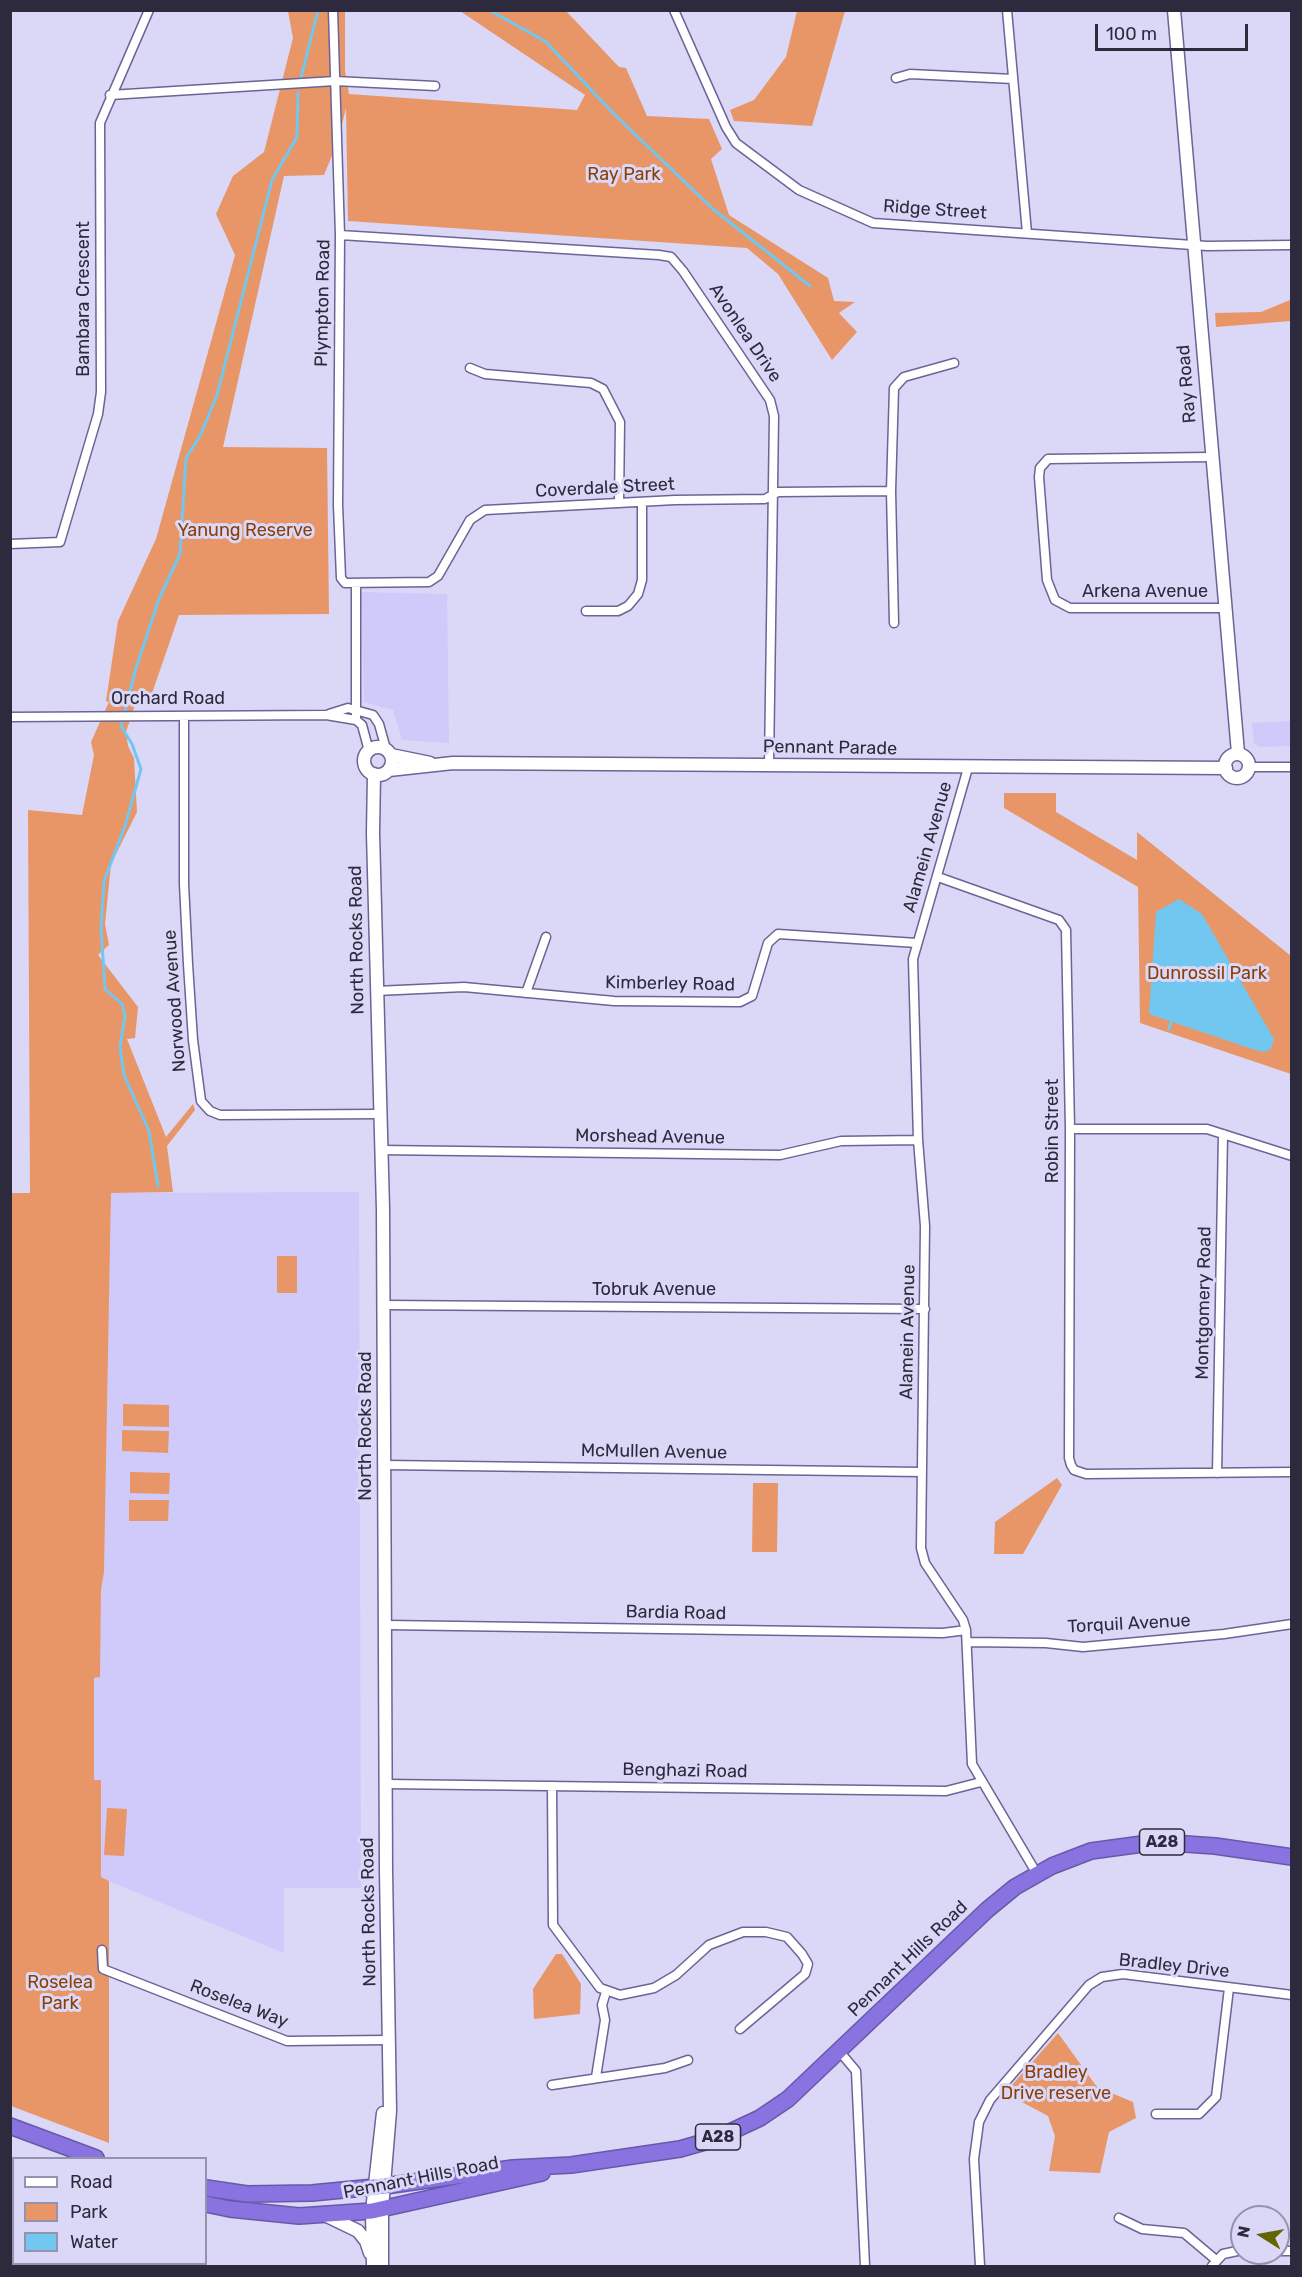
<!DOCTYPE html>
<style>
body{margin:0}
#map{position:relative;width:1302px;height:2277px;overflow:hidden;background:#dad7f7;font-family:Rubik,sans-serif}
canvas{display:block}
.frame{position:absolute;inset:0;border:12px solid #2d2a3e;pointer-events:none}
.legend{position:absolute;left:12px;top:2157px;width:195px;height:108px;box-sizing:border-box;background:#dad7f7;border:2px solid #9592ad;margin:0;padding:8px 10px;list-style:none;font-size:18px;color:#2d2a3e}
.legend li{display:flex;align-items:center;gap:12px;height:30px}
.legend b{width:30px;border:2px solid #9592ad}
.north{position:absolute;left:1230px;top:2205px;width:60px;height:60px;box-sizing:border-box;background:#dad7f7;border:2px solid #9592ad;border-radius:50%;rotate:281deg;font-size:16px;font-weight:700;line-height:24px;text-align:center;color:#2d2a3e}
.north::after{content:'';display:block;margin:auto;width:21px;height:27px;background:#656500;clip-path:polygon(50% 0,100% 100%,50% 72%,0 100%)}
.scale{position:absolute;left:1095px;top:24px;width:153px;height:27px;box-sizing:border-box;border:3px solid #2d2a3e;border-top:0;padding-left:8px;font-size:18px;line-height:21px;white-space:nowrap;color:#2d2a3e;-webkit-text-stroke:4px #dad7f7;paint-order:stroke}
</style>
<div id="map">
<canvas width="1302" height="2277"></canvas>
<div class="frame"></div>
<ul class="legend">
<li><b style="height:8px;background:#fff"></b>Road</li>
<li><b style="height:16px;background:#e89668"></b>Park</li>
<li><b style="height:16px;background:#71c7ef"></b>Water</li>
</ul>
<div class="north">N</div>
<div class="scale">100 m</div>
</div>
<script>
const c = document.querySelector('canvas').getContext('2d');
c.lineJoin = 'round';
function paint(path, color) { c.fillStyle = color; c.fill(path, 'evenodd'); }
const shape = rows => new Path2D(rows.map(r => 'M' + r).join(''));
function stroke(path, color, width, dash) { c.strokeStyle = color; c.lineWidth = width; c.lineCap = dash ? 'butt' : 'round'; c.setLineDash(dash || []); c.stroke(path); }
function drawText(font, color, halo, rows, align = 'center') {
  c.font = font + ' Rubik,sans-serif'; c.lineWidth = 6; c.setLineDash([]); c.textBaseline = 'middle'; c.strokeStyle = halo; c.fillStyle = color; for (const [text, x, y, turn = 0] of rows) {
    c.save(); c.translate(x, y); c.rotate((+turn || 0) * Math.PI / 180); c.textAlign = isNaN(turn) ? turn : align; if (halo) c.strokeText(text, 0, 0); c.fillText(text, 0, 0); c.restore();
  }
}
paint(shape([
 [361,592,447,594,449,743,402,740,393,710,364,702],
 [1291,721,1291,746,1259,747,1254,743,1252,723],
 [359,1192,361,1888,284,1888,284,1953,101,1878,101,1780,94,1780,94,1678,99,1677,101,1590,104,1572,111,1193]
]), '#cfcafa');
paint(shape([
 [288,11,345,11,345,71,349,94,577,110,585,95,460,11,566,11,619,67,626,68,647,116,709,119,722,149,711,159,729,215,828,278,834,301,855,302,839,313,857,332,832,360,778,274,747,248,348,221,346,108,338,141,324,175,284,176,223,447,327,448,329,614,179,615,149,702,136,702,126,732,128,746,134,758,137,812,111,864,105,924,109,945,98,955,138,1007,135,1038,127,1039,166,1137,193,1104,195,1110,167,1146,173,1192,111,1193,104,1572,101,1590,100,1677,94,1678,94,1780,101,1780,101,1877,109,1881,109,2143,11,2106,10,1193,30,1193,28,810,82,815,94,755,91,742,109,702,106,701,118,621,156,539,235,255,216,214,233,176,264,152,293,38],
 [797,11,845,11,812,126,734,121,730,110,754,100,786,57],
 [1290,300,1291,321,1216,327,1215,313,1261,312],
 [1004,793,1056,793,1056,812,1137,860,1137,832,1291,956,1291,1074,1140,1023,1138,887,1004,808],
 [277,1256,297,1256,297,1293,277,1293],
 [123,1404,169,1405,169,1427,123,1426],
 [122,1430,169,1431,168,1453,122,1451],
 [130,1472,170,1473,169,1494,130,1493],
 [1057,1478,1062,1485,1023,1554,994,1554,995,1522],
 [753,1483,778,1483,777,1552,752,1552],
 [129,1500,169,1500,168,1521,129,1521],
 [107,1808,127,1809,124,1856,104,1855],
 [556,1954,562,1954,581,1984,580,2014,534,2019,533,1989],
 [1058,2033,1097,2087,1133,2102,1136,2118,1109,2132,1100,2173,1049,2171,1055,2136,1048,2116,1005,2093]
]), '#e89668');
paint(shape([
 [1179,899,1202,914,1274,1039,1271,1049,1264,1052,1255,1050,1149,1014,1156,912]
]), '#71c7ef');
stroke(shape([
 [489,10,545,41,616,116,713,209,810,286],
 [301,78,318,10],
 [1169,1029,1172,1019],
 [158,1186,149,1131,124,1075,120,1047,125,1016,122,1004,105,989,101,928,104,881,125,826,141,769,132,744,121,726,136,668,159,599,180,554,186,458,200,436,217,395,272,180,297,137,298,93]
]), '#71c7ef', 3);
const street = shape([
 [333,10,340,235,338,505,341,578,345,583,429,582,438,576,470,520,485,510,675,500,765,499,778,492,891,491],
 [674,10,726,127,736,143,799,190,873,223,1207,246,1292,245],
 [1007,10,1027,233],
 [896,78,910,74,1013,79],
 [110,95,335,81,435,86],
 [340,235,659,255,671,257,683,271,770,400,774,416,769,765],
 [470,368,485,374,591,383,603,389,620,422,619,503],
 [1212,457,1048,459,1040,468,1039,477,1047,580,1055,600,1070,608,1225,608],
 [10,544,60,542,98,414,101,392,100,123,149,10],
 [356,583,356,720,362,725,369,751],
 [586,611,618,611,628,606,638,594,642,580,642,503],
 [894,623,891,491,894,388,904,377,954,363],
 [329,714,348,708,373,715,379,724,386,749],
 [184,716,184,884,188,964,193,1040,201,1101,210,1111,220,1115,379,1114],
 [10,717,326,715,356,720],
 [1250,767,1292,767],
 [968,768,913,959,918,1140,925,1226,921,1548,925,1563,963,1620,966,1630,972,1764,1037,1874],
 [938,877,1059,920,1066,930,1070,1129,1069,1458,1071,1465,1074,1470,1086,1474,1292,1472],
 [376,991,464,987,614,1001,740,1002,752,996,768,943,778,934,917,943],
 [526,993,546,937],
 [1070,1129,1207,1129,1292,1156],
 [380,1150,780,1155,841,1141,918,1140],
 [383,1305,925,1309],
 [385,1465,922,1472],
 [1217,1473,1223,1134],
 [386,1625,943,1633,966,1630],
 [968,1642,1046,1643,1083,1647,1224,1634,1292,1624],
 [386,1784,946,1791,981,1782],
 [552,1786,553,1925,600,1988,620,1995,654,1988,676,1975,709,1945,743,1932,766,1932,787,1937,802,1954,808,1964,805,1974,740,2029],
 [102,1950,103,1969,287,2041,388,2040],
 [840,2052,856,2071,865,2266],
 [596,2077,605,2020,602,2005,606,1992],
 [552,2085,665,2068,688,2060],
 [1156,2114,1199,2114,1216,2097,1229,1988],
 [1119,2218,1142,2229,1184,2233,1216,2260],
 [1278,2251,1292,2251],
 [980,2266,974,2159,979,2122,990,2100,1089,1985,1102,1977,1123,1974,1292,1995],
 [1212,2266,1223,2254,1242,2250]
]);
const secondary = shape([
 [1174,10,1238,753],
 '364 761a14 14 0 1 1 28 0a14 14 0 1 1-28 0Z',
 '1225 766a12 12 0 1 1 24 0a12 12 0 1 1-24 0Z',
 [391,755,430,763],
 [389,770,453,763,1226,768],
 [374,774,373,833,383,1209,386,1871,390,2111,382,2209,382,2266],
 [325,2215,358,2231,366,2241,370,2253],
 [373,2266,372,2211,383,2113]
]);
const highway = shape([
 [10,2126,96,2158],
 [206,2188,247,2194,312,2193,385,2186,513,2168,571,2165,680,2149,715,2139,760,2118,788,2099,987,1910,1015,1887,1052,1866,1091,1851,1157,1842,1215,1846,1292,1857],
 [206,2204,230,2209,299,2216,372,2211,542,2173]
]);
stroke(street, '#6b6494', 11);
stroke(secondary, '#6b6494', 15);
stroke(highway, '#6859a8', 18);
stroke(street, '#fff', 8);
stroke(secondary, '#fff', 12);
stroke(highway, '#8873e1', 15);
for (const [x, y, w] of [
 [1162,1842,45],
 [718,2137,45]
]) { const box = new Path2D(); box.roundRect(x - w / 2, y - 13, w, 26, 4.5); c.fillStyle = '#dad7f7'; c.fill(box); stroke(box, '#2d2a3e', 1.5); }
drawText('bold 16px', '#2d2a3e', null, [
 ["A28",1162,1842],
 ["A28",718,2137]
]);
drawText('18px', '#8a3f05', '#dad7f7', [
 ["Ray Park",624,175],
 ["Yanung Reserve",245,531],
 ["Dunrossil Park",1207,974],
 ["Roselea",60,1983],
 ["Park",60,2004],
 ["Bradley",1056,2073],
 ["Drive reserve",1056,2094]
]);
drawText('18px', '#2d2a3e', '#dad7f7', [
 ["Ridge Street",935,210,4],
 ["Bambara Crescent",84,299,-90],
 ["Plympton Road",323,303,-89],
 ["Avonlea Drive",745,333,56],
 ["Ray Road",1187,384,-95],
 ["Coverdale Street",605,488,-3],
 ["Arkena Avenue",1145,592],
 ["Orchard Road",168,699],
 ["Pennant Parade",830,748,1],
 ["Alamein Avenue",928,847,-74],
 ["North Rocks Road",357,940,-91],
 ["Kimberley Road",670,984,1],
 ["Norwood Avenue",175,1001,-94],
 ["Robin Street",1053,1131,-90],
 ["Morshead Avenue",650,1137,1],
 ["Tobruk Avenue",654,1290],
 ["Montgomery Road",1204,1303,-89],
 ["Alamein Avenue",908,1332,-89],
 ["North Rocks Road",366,1426,-90],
 ["McMullen Avenue",654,1452,1],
 ["Bardia Road",676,1613,1],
 ["Torquil Avenue",1129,1624,-3],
 ["Benghazi Road",685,1771,1],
 ["North Rocks Road",369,1912,-91],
 ["Pennant Hills Road",908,1959,-44],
 ["Bradley Drive",1174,1966,6],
 ["Roselea Way",239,2004,21],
 ["Pennant Hills Road",421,2178,-11]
]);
</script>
